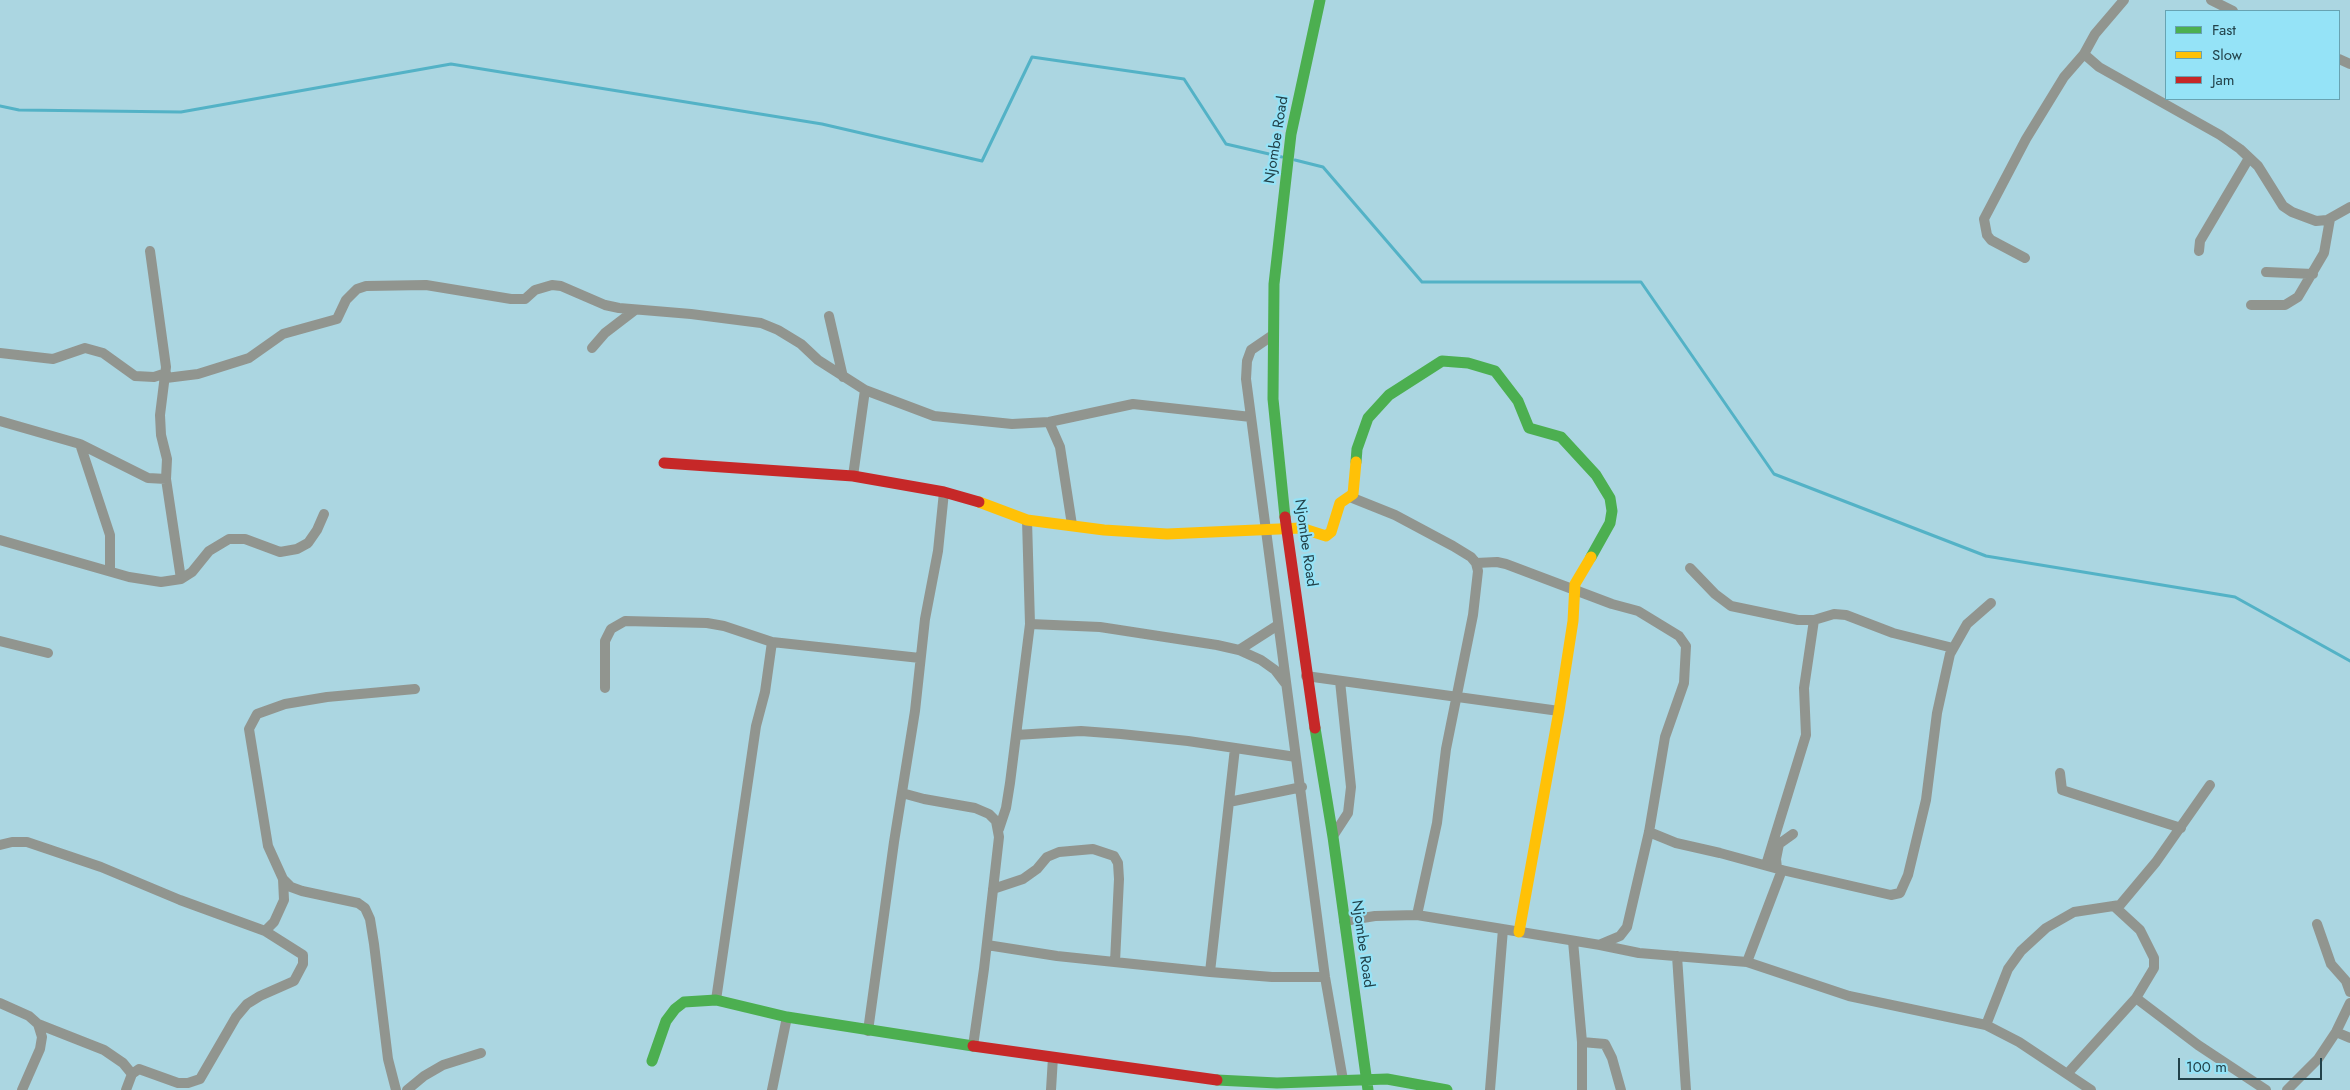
<!DOCTYPE html>
<style>
body{margin:0}
#map{position:relative;width:2350px;height:1090px;overflow:hidden;background:#abd6e1;font-family:Jost,sans-serif}
canvas{display:block}
.legend{position:absolute;left:2165px;top:10px;width:175px;height:90px;box-sizing:border-box;background:#95e3f7;border:1px solid #67a3b2;margin:0;padding:6px 9px;list-style:none;font-size:15px;color:#22424a}
.legend li{display:flex;align-items:center;gap:10px;height:25px}
.legend b{width:25px;border:1px solid #67a3b2}
.scale{position:absolute;left:2178px;top:1058px;width:144px;height:22px;box-sizing:border-box;border:2px solid #22424a;border-top:0;padding-left:6px;font-size:15px;line-height:18px;white-space:nowrap;color:#22424a;-webkit-text-stroke:4px #95e3f7;paint-order:stroke}
</style>
<div id="map">
<canvas width="2350" height="1090"></canvas>
<ul class="legend">
<li><b style="height:6px;background:#4caf50"></b>Fast</li>
<li><b style="height:6px;background:#ffc107"></b>Slow</li>
<li><b style="height:6px;background:#c62828"></b>Jam</li>
</ul>
<div class="scale">100 m</div>
</div>
<script>
const c = document.querySelector('canvas').getContext('2d');
c.lineJoin = 'round';
const shape = rows => new Path2D(rows.map(r => 'M' + r).join(''));
function stroke(path, color, width, dash) { c.strokeStyle = color; c.lineWidth = width; c.lineCap = dash ? 'butt' : 'round'; c.setLineDash(dash || []); c.stroke(path); }
function drawText(font, color, halo, rows, align = 'center') {
  c.font = font + ' Jost,sans-serif'; c.lineWidth = 4.5; c.setLineDash([]); c.textBaseline = 'middle'; c.strokeStyle = halo; c.fillStyle = color; for (const [text, x, y, turn = 0] of rows) {
    c.save(); c.translate(x, y); c.rotate((+turn || 0) * Math.PI / 180); c.textAlign = isNaN(turn) ? turn : align; if (halo) c.strokeText(text, 0, 0); c.fillText(text, 0, 0); c.restore();
  }
}
stroke(shape([
 [0,106,19,110,181,112,451,64,822,124,982,161,1032,57,1184,79,1226,144,1282,157],
 [1295,160,1323,167,1422,282,1641,282,1774,474,1986,556,2235,597,2350,661]
]), '#53b2c6', 3);
stroke(shape([
 [2211,0,2233,11],
 [2084,54,2099,67,2220,135,2240,149,2258,166,2283,206,2292,212,2316,221,2327,220,2350,207],
 [2339,59,2350,64],
 [150,251,166,367,160,415,161,435,167,459,166,479,181,579],
 [2199,251,2200,241,2249,158],
 [2025,258,1991,240,1987,235,1984,219,2026,139,2064,77,2084,54,2095,34,2124,0],
 [2266,272,2313,274],
 [2251,305,2285,305,2298,297,2324,253,2330,219],
 [829,316,843,377],
 [1273,335,1251,350,1247,361,1246,379,1325,977,1343,1080],
 [592,348,605,333,635,310],
 [0,353,53,359,85,348,103,353,135,376,154,377,166,373],
 [166,378,198,374,249,358,283,334,337,319,346,300,357,289,366,286,426,285,511,299,525,299,535,290,552,285,561,286,605,305,619,308,691,314,761,323,778,330,801,344,818,360,865,390,934,416,1012,424,1049,422,1133,404,1251,417],
 [0,421,80,444,148,478,166,479],
 [1049,422,1060,447,1072,525],
 [80,444,110,535,110,570],
 [853,476,865,390],
 [1350,497,1395,515,1453,546,1471,557,1476,563,1478,571,1473,615,1446,749,1437,823,1417,915],
 [0,540,129,577,161,582,181,579,192,572,209,551,229,539,245,539,280,552,297,549,308,543,317,530,324,514],
 [1476,563,1497,562,1506,564,1612,604,1638,611,1679,636,1686,646,1684,683,1665,737,1649,832,1627,927,1620,936,1601,944],
 [1690,568,1715,594,1731,606,1798,620,1814,620,1834,614,1846,615,1893,633,1953,648],
 [1030,624,1100,627,1217,645,1239,650,1261,660,1275,670,1285,683],
 [0,641,48,653],
 [1239,650,1278,625],
 [1306,676,1559,711],
 [605,688,605,641,611,629,625,621,707,623,724,626,772,642],
 [1016,735,1081,731,1121,734,1188,741,1296,757],
 [2060,773,2062,790,2181,828],
 [902,793,924,799,975,808,989,814,996,821,999,837,984,969,973,1046],
 [1229,802,1302,787],
 [999,829,1006,808,1010,783,1030,624,1027,520],
 [1649,832,1676,843,1720,853,1782,870,1891,895,1900,893,1908,875,1926,800,1937,713,1950,654,1967,624,1991,603],
 [1333,836,1348,813,1351,787,1340,681],
 [0,845,12,842,27,842,101,867,180,900,265,931,303,955,303,964,294,981,260,996,247,1004,236,1017,200,1079,188,1083,178,1083,139,1069,132,1074,126,1090],
 [1766,865,1806,735,1804,688,1814,620],
 [1777,868,1776,859,1779,844,1793,834],
 [993,889,1023,879,1037,869,1047,857,1059,852,1093,849,1114,856,1118,863,1119,879,1115,962],
 [1344,921,1375,916,1417,915,1600,945,1639,953,1747,962,1849,996,1986,1025,2019,1042,2091,1090],
 [2317,924,2331,964,2346,981,2350,992],
 [265,931,274,922,284,900,283,879],
 [1573,941,1582,1042,1582,1090],
 [987,945,1057,956,1210,972,1272,977,1325,977],
 [1677,956,1686,1090],
 [1747,962,1782,870],
 [1210,972,1235,748],
 [2136,998,2198,1045,2266,1090],
 [716,1000,756,726,765,692,772,642,920,658],
 [0,1003,29,1016,38,1024,42,1037,40,1049,22,1090],
 [38,1024,104,1050,123,1063,132,1074],
 [1986,1025,2008,969,2021,951,2046,928,2074,912,2120,905,2156,862,2210,785],
 [868,1031,894,842,915,711,925,619,938,551,944,492],
 [2336,1032,2350,1038],
 [1582,1042,1605,1044,1612,1058,1621,1090],
 [2067,1074,2136,998,2154,968,2154,958,2140,930,2115,907],
 [396,1090,388,1059,374,944,370,919,365,908,358,903,302,891,291,887,283,879,268,846,249,729,257,714,285,704,327,697,415,689],
 [407,1090,424,1076,443,1065,481,1053],
 [772,1090,787,1017],
 [1051,1090,1053,1057],
 [1490,1090,1503,929],
 [2287,1090,2318,1059,2336,1032,2350,1003]
]), '#91958f', 10);
stroke(shape([
 [1356,462,1357,449,1368,418,1389,395,1442,361,1468,363,1495,371,1518,401,1529,428,1561,437,1596,475,1610,498,1612,511,1610,523,1591,557],
 [1285,517,1273,399,1274,284,1291,134,1320,0],
 [1315,728,1333,837,1368,1090],
 [652,1061,666,1021,675,1009,684,1002,716,1000,787,1017,973,1046],
 [1217,1080,1277,1083,1387,1079,1447,1090]
]), '#4caf50', 11);
stroke(shape([
 [979,502,1027,520,1104,530,1167,534,1301,528,1326,536,1331,532,1340,503,1353,494,1356,462],
 [1519,932,1559,711,1573,621,1575,584,1591,557]
]), '#ffc107', 11);
stroke(shape([
 [664,463,853,476,944,492,979,502],
 [1285,517,1315,728],
 [973,1046,1217,1080]
]), '#c62828', 11);
drawText('15px', '#22424a', '#95e3f7', [
 ["Njombe Road",1277,140,-81],
 ["Njombe Road",1305,543,82],
 ["Njombe Road",1362,944,82]
]);
</script>
